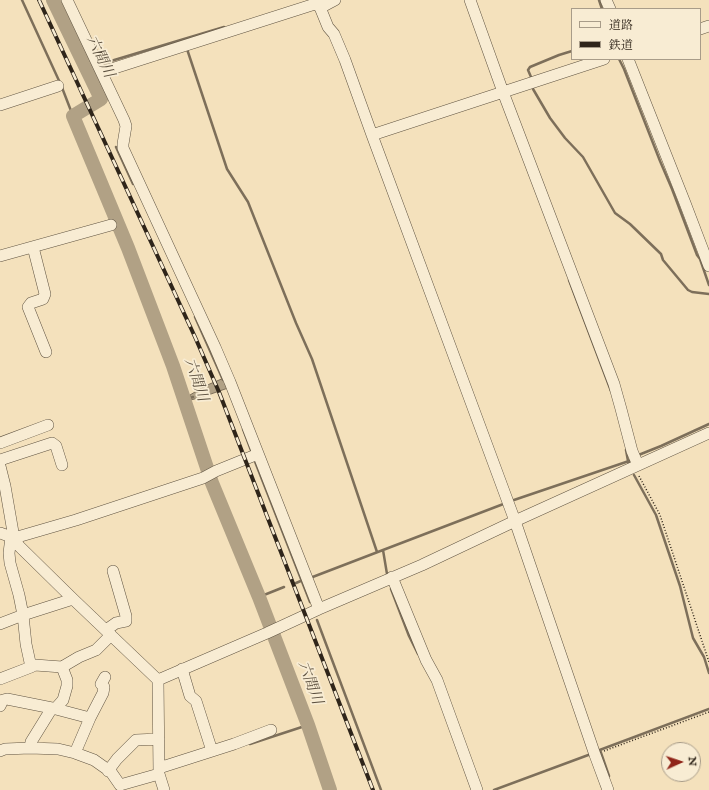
<!DOCTYPE html>
<meta charset="utf-8">
<style>
body{margin:0}
#map{position:relative;width:709px;height:790px;overflow:hidden;background:#f4e1bc;font-family:"IM FELL English","Noto Serif JP",serif}
canvas{display:block}
.legend{position:absolute;left:571px;top:8px;width:130px;height:52px;box-sizing:border-box;background:#f8ecd3;border:1px solid #a89c89;margin:0;padding:5px 7px;list-style:none;font-size:12px;color:#2f251a}
.legend li{display:flex;align-items:center;gap:8px;height:20px}
.legend b{width:20px;border:1px solid #a89c89}
.north{position:absolute;left:661px;top:742px;width:40px;height:40px;box-sizing:border-box;background:#f8ecd3;border:1px solid #a89c89;border-radius:50%;rotate:87deg;font-size:11px;font-weight:700;line-height:16px;text-align:center;color:#2f251a}
.north::after{content:'';display:block;margin:auto;width:14px;height:18px;background:#8f2418;clip-path:polygon(50% 0,100% 100%,50% 72%,0 100%)}
</style>
<div id="map">
<canvas width="709" height="790"></canvas>
<ul class="legend">
<li><b style="height:5px;background:#f8ecd3"></b>道路</li>
<li><b style="height:5px;background:#2f251a"></b>鉄道</li>
</ul>
<div class="north">N</div>
</div>
<script>
const c = document.querySelector('canvas').getContext('2d');
c.lineJoin = 'round';
function paint(path, color) { c.fillStyle = color; c.fill(path, 'evenodd'); }
const shape = rows => new Path2D(rows.map(r => 'M' + r).join(''));
function stroke(path, color, width, dash) { c.strokeStyle = color; c.lineWidth = width; c.lineCap = dash ? 'butt' : 'round'; c.setLineDash(dash || []); c.stroke(path); }
function drawText(font, color, halo, rows, align = 'center') {
  c.font = font + ' "IM FELL English","Noto Serif JP",serif'; c.lineWidth = 3.5; c.setLineDash([]); c.textBaseline = 'middle'; c.strokeStyle = halo; c.fillStyle = color; for (const [text, x, y, turn = 0] of rows) {
    c.save(); c.translate(x, y); c.rotate((+turn || 0) * Math.PI / 180); c.textAlign = isNaN(turn) ? turn : align; if (halo) c.strokeText(text, 0, 0); c.fillText(text, 0, 0); c.restore();
  }
}
const water = shape([
 [224,378,228,388,208,395,191,400,190,395,205,386,224,378]
]);
paint(water, '#b1a185');
stroke(water, '#7d6f5a', 1);
stroke(shape([
 [22,0,61,85,73,116],
 [599,0,602,9],
 [184,39,224,27],
 [187,49,227,169,248,202,296,323,312,359,377,552],
 [619,59,624,69,660,161,672,189,697,255,700,259,709,285],
 [101,64,184,39,185,42],
 [86,69,94,66],
 [531,77,528,70,530,67,559,55,572,51],
 [533,89,550,118,565,138,583,157,615,213,630,224,661,254,663,260,688,290,692,292,709,294],
 [116,147,133,184],
 [569,280,611,391],
 [195,317,223,380],
 [184,400,193,397],
 [243,429,252,453],
 [626,450,628,461,629,464],
 [636,456,661,446,709,424],
 [254,459,310,602],
 [634,475,656,515,680,586,693,638,704,657,709,673],
 [511,501,629,461],
 [383,550,506,503],
 [310,578,383,550,387,574],
 [296,583,303,580],
 [391,589,409,636,418,654],
 [259,597,284,587],
 [317,620,381,790],
 [250,744,308,725],
 [600,750,609,776],
 [597,751,709,709],
 [494,790,591,754]
]), '#7d6f5a', 2.5);
stroke(shape([
 [53,0,101,99,73,116,128,248,173,366,212,483,259,597,308,725,330,790]
]), '#b1a185', 14);
const minor = shape([
 [67,0,124,120,126,126,123,144,123,148,215,347,230,382,319,609],
 [317,0,328,27,334,34,345,60,372,135,515,521,595,755,608,790],
 [470,0,503,92,614,384,621,409,632,451,638,465],
 [606,0,610,9],
 [320,8,335,0],
 [700,29,709,26],
 [628,59,685,203,709,266],
 [102,72,318,3],
 [0,105,58,86],
 [372,135,604,59],
 [33,247,45,294,43,299,31,303,28,307,46,352],
 [0,256,111,225],
 [0,443,48,425],
 [0,460,52,443,56,446,62,465],
 [0,466,5,486,14,538,19,546,73,599,158,680,159,774,164,790],
 [0,533,14,538,76,520,203,478,216,471,258,454],
 [392,577,426,660,437,680,477,790],
 [0,624,23,615,73,599],
 [106,630,116,623,126,621,126,616,113,571],
 [31,667,35,665,62,667,67,680,67,686,63,700,55,709],
 [62,667,79,657,96,650,111,635],
 [182,669,190,696,196,701,212,751],
 [0,679,31,667,26,644,23,615,19,595,10,563,9,553,11,537],
 [158,680,267,633,319,609,422,565,515,521,709,433],
 [0,706,3,700,7,699,52,708,90,718],
 [30,748,31,742,52,708],
 [0,751,5,749,30,748,58,749,75,753,94,760,111,772,120,785,159,774],
 [75,753,90,718,103,693,104,687,101,684,105,677],
 [159,768,234,744,271,730],
 [108,771,117,759,136,740,159,739]
]);
stroke(minor, '#605442', 12);
stroke(shape([
 [639,476,660,515,709,662],
 [604,751,709,712]
]), '#2f251a', 1.5, [1, 2]);
stroke(minor, '#f8ecd3', 11);
const rail = shape([
 [39,0,195,337,219,392,373,790]
]);
stroke(rail, '#2f251a', 4);
stroke(rail, '#f8ecd3', 2.5, [8]);
drawText('italic 15px', '#5c503f', '#f8ecd3', [
 ["六間川",99,57,64],
 ["六間川",195,380,71],
 ["六間川",309,683,70]
]);
</script>
